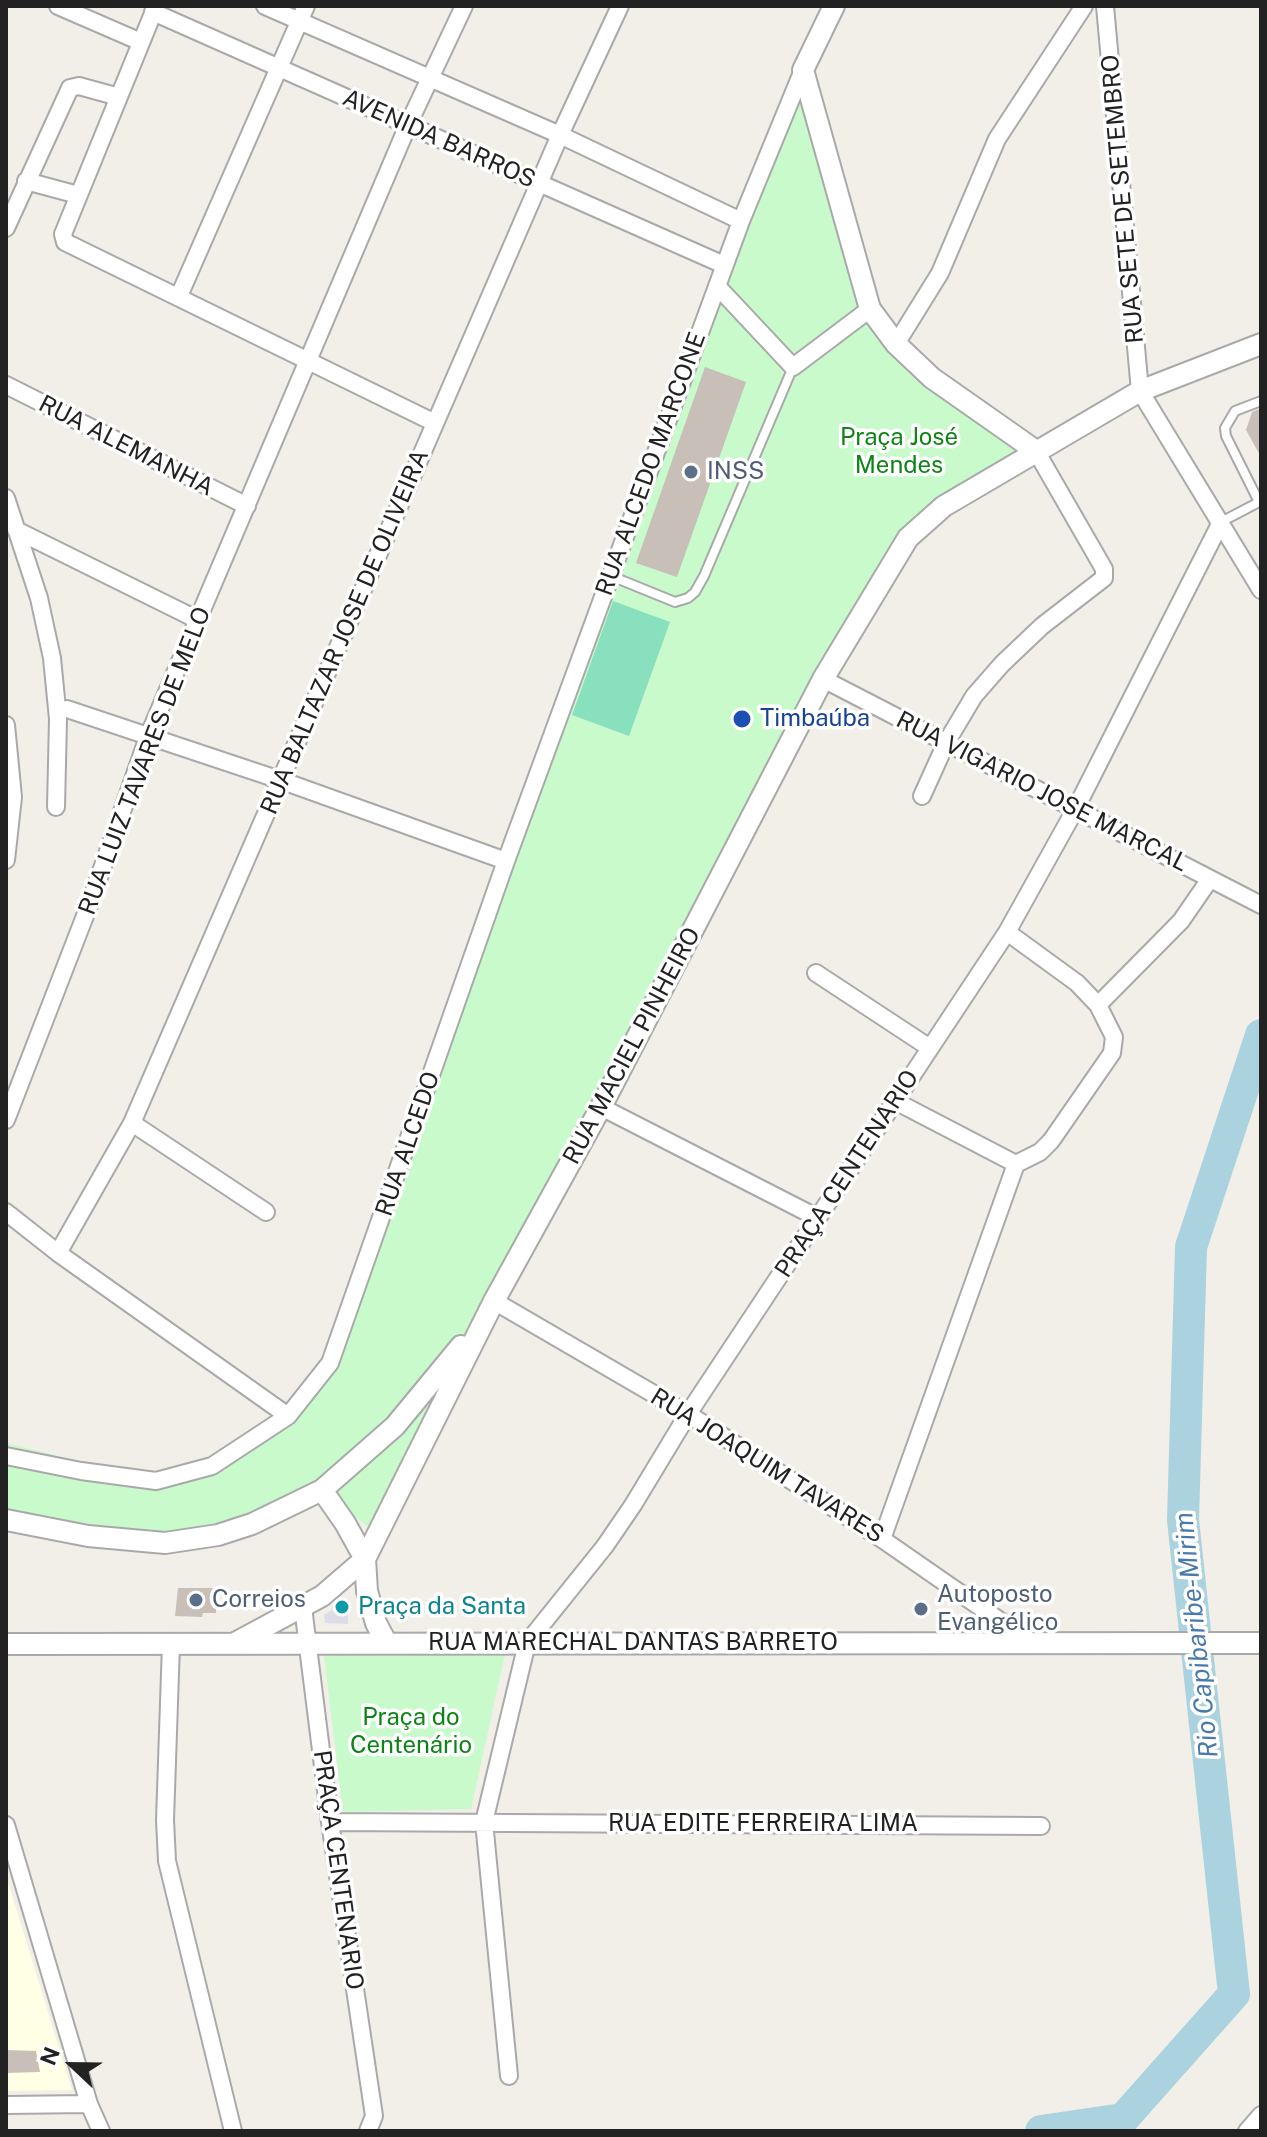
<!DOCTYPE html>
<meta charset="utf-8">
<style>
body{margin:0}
#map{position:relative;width:1267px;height:2137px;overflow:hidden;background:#f2efe9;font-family:"Public Sans",sans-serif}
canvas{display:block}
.frame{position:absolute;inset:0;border:8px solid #222;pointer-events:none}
.north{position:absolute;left:32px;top:2025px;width:80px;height:80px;-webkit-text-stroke:6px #fff;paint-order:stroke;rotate:292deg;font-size:22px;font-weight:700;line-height:32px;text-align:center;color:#222}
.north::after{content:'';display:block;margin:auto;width:28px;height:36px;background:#222;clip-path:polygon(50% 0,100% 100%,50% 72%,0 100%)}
</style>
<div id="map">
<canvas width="1267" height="2137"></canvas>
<div class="frame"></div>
<div class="north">N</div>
</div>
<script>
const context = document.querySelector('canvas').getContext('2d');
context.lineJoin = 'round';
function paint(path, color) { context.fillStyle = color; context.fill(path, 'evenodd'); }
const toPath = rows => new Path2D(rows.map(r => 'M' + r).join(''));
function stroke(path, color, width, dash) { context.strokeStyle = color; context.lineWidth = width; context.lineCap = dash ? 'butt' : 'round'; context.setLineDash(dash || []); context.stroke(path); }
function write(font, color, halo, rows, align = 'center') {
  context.font = font + ' "Public Sans",sans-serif'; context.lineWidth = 7; context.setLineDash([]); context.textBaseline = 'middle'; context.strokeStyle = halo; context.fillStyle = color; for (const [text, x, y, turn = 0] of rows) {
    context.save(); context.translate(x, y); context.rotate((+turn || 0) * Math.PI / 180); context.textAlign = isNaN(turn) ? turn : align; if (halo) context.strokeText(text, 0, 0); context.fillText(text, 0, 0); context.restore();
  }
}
const education = toPath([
 [6,1876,72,2090,6,2091]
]);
const park = toPath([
 [803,70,891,344,1036,451,908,538,378,1535,322,1490,165,1543,6,1520,6,1443,156,1480,212,1466,288,1416,330,1363],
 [505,1654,471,1809,343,1812,324,1656]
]);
const pitch = toPath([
 [613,601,670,622,629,736,572,715]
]);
const plaza = toPath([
 [348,1599,348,1624,325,1623,324,1615]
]);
const river = toPath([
 [1041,2131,1123,2119,1234,1994,1183,1520,1191,1247,1261,1035]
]);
const building = toPath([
 [705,367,746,382,677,577,636,563],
 [1261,408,1261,457,1246,430,1252,412],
 [178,1588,216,1588,216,1613,203,1613,202,1617,175,1616],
 [6,2050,36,2051,40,2072,6,2073]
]);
const service = toPath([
 [1259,502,1226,436,1225,428,1235,411,1261,401],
 [1221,522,1261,501],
 [611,576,675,602,688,598,695,592,704,576,793,367]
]);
const minor = toPath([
 [58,6,141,42],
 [156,6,63,234,65,242,435,423],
 [265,6,560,135,741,221],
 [1105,6,1140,391,1261,590],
 [153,12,724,265],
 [26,181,78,195],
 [6,228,70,88,79,86,119,97],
 [717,286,793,367,870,309],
 [179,296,306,6],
 [896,344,940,273,997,139,1084,6],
 [6,385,247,506],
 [6,498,39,598,52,658,58,719,56,807],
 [16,530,198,620],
 [823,679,1261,905],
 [67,709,280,780,506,861],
 [6,725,13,797,6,860],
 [922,796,946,743,974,696,1002,664,1042,626,1104,578,1104,569,1036,451],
 [1007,932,1077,983,1098,1005,1114,1037,1112,1053,1051,1141,1040,1152,1016,1164],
 [816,973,930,1048],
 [1098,1005,1181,921,1210,879],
 [895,1101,1016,1164],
 [601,1107,818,1218],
 [6,1120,90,903,148,737,408,125,464,6],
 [132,1123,266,1212],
 [6,1212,58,1253,288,1416],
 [58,1253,132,1123,560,135,620,6],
 [494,1301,688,1414,882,1539,1032,1643],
 [6,1456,81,1471,156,1481,212,1466,288,1416,330,1363,506,861,741,221,803,70],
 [882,1539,1016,1164],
 [303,1607,330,1822,374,2116,368,2131],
 [171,1644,165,1820,167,1861,233,2131],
 [330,1822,1041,1826],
 [6,1825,89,2104,101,2131],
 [509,2076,484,1822,527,1643,605,1546,633,1505,688,1414,1007,932,1076,808,1221,522],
 [6,2105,89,2104],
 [1247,2131,1261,2115]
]);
const tertiary = toPath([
 [834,6,803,70,870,309,896,344,932,378,1036,451],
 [322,1490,345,1523,365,1559,367,1591,376,1623,386,1642],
 [6,1520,88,1536,165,1543,218,1535,252,1524,322,1490,395,1426,461,1346],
 [235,1643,322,1596,365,1559,494,1301,601,1107,823,679,908,538,944,506,1140,391,1261,344],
 [6,1644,1261,1643]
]);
const markers = [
 [691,472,8,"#5c6f8a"],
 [742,719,10,"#1a4fb4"],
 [196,1600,8,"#5c6f8a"],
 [342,1607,8,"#0f9aa8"],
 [921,1609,8,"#5c6f8a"]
];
const streetNames = [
 ["AVENIDA BARROS",439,139,24],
 ["RUA SETE DE SETEMBRO",1123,199,-95],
 ["RUA ALEMANHA",126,446,27],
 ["RUA ALCEDO MARCONE",651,464,-70],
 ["RUA BALTAZAR JOSE DE OLIVEIRA",345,632,-67],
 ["RUA LUIZ TAVARES DE MELO",145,761,-69],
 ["RUA VIGARIO JOSE MARCAL",1042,792,27],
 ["RUA MACIEL PINHEIRO",632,1046,-62],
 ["RUA ALCEDO",408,1144,-71],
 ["PRAÇA CENTENARIO",847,1174,-57],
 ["RUA JOAQUIM TAVARES",767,1466,32],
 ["RUA MARECHAL DANTAS BARRETO",633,1643],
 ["RUA EDITE FERREIRA LIMA",763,1824],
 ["PRAÇA CENTENARIO",338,1870,82]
];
const parkNames = [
 ["Praça José",899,438],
 ["Mendes",899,466],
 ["Praça do",411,1718],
 ["Centenário",411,1746]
];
const serviceNames = [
 ["INSS",707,472],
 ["Autoposto",937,1595],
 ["Evangélico",937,1623],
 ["Correios",212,1600]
];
const transitNames = [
 ["Timbaúba",760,719]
];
const cultureNames = [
 ["Praça da Santa",358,1607]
];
const waterNames = [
 ["Rio Capibaribe-Mirim",1197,1635,-96]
];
paint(education, '#ffffe5');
paint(park, '#c8facc');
paint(pitch, '#88e0be');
paint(plaza, '#dddde8');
stroke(river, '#aad3df', 32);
paint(building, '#c7bfb8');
stroke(service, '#a9a9a9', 12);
stroke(minor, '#a9a9a9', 20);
stroke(tertiary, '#a9a9a9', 24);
stroke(service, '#fff', 8);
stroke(minor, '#fff', 16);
stroke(tertiary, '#fff', 20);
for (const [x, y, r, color] of markers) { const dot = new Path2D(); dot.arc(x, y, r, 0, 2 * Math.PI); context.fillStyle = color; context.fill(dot); stroke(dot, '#fff', 3); }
write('24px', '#222', '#fff', streetNames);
write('24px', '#0c8416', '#fff', parkNames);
write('24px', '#4e5e75', '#fff', serviceNames, 'left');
write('24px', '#164399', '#fff', transitNames, 'left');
write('24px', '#0d838f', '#fff', cultureNames, 'left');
write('italic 26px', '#4a7aab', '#fff', waterNames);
</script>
